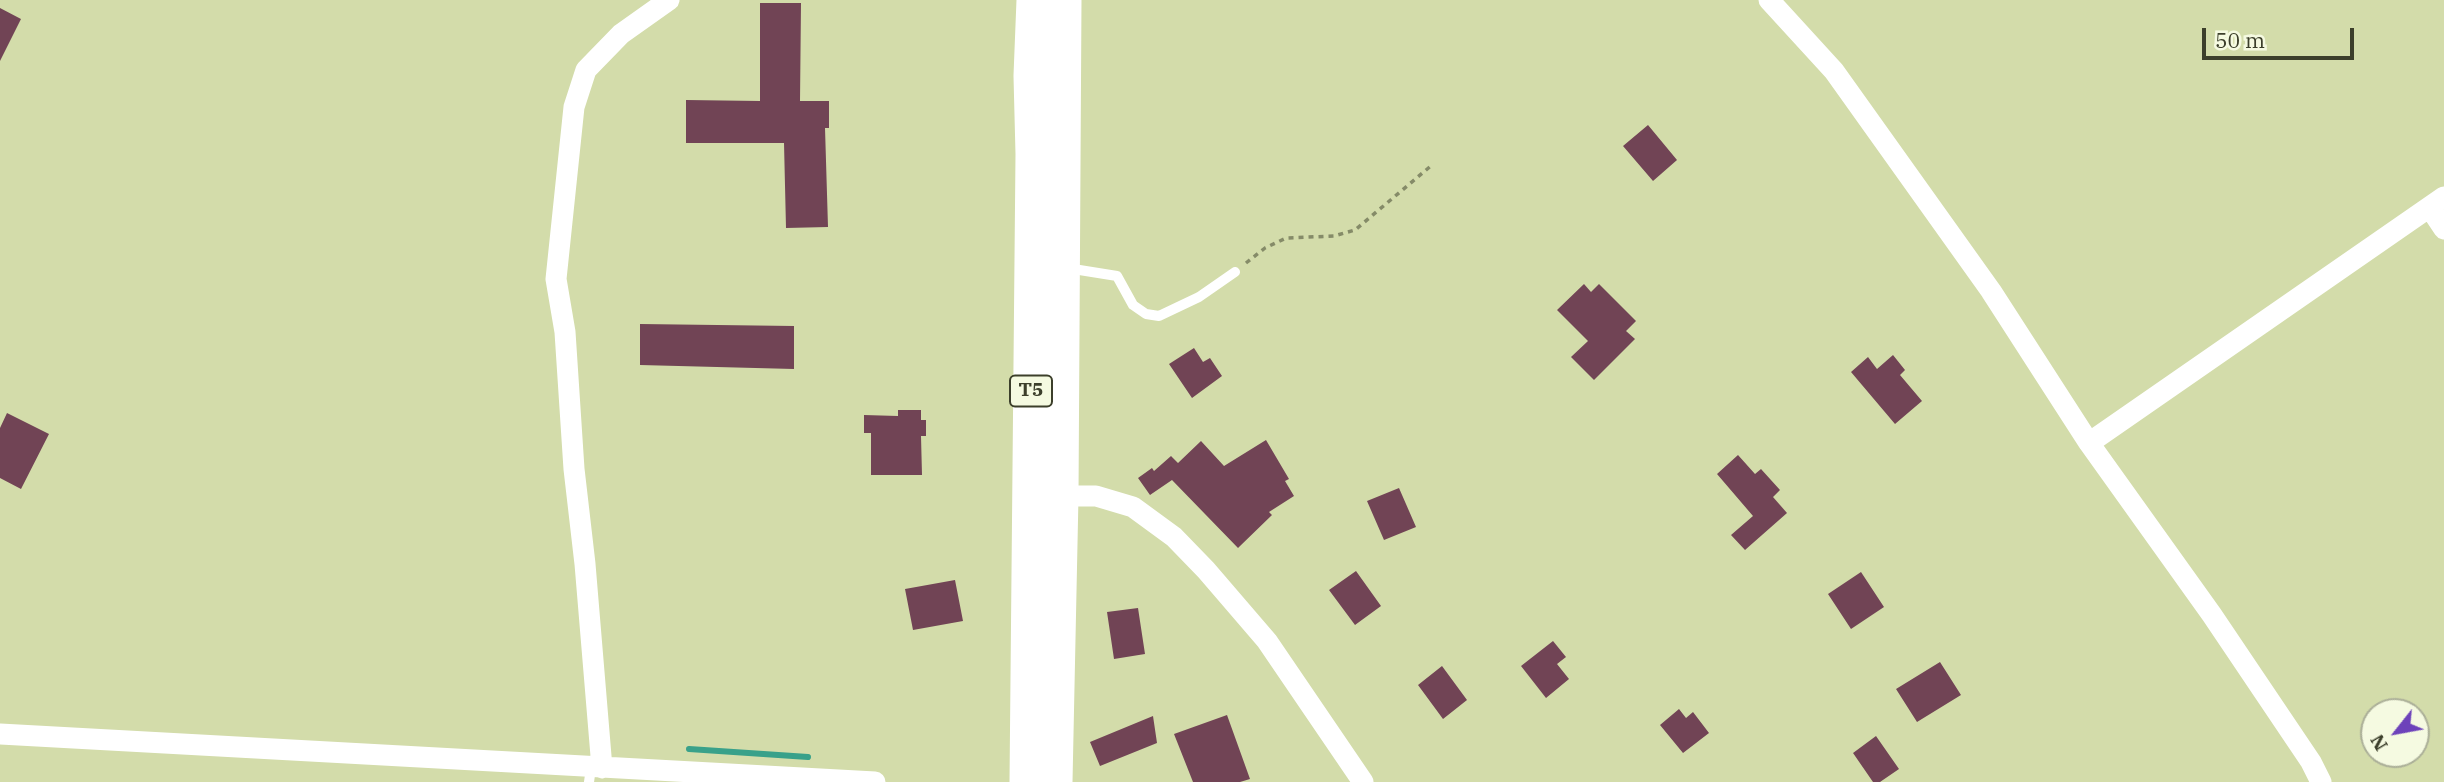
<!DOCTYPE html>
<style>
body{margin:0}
#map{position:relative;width:2444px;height:782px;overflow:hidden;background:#d3dcaa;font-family:"IBM Plex Serif",serif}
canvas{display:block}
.north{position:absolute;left:2360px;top:698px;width:70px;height:70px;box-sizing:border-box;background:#f5fae1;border:2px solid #abaf98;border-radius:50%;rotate:239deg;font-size:19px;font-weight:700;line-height:28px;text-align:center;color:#3c3f2b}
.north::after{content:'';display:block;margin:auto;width:24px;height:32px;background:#6d42ba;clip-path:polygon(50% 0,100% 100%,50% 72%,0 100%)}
.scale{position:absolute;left:2202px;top:28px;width:152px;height:32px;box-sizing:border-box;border:4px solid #3c3f2b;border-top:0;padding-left:9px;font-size:21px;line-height:24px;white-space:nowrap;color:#3c3f2b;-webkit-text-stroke:5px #f5fae1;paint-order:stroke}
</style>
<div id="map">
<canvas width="2444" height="782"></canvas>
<div class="north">N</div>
<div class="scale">50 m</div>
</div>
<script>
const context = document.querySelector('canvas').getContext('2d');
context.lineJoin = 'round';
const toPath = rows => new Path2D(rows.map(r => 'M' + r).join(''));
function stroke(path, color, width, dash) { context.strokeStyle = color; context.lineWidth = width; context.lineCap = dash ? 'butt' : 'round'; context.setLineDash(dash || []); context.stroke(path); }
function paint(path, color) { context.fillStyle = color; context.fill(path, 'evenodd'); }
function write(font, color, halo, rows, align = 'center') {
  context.font = font + ' "IBM Plex Serif",serif'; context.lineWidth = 7; context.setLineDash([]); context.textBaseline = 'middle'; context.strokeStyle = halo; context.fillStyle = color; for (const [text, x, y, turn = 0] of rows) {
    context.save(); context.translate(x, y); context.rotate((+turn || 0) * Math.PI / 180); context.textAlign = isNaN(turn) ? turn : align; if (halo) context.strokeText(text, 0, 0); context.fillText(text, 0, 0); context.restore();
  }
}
const stream = toPath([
 [689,749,808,757]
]);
const building = toPath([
 [760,3,801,3,800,101,829,101,829,128,825,128,828,227,786,228,784,143,686,143,686,100,760,101],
 [0,8,21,19,0,61],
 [1648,125,1677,160,1653,181,1623,146],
 [1584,284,1591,292,1599,284,1636,321,1626,331,1635,339,1594,380,1571,357,1588,341,1557,310],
 [640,324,794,326,794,369,640,365],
 [1194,348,1203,362,1210,358,1222,376,1192,398,1169,364],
 [1893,355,1905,370,1900,375,1922,401,1895,424,1851,372,1868,357,1877,369],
 [898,410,921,410,921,420,926,420,926,436,921,436,922,475,871,475,871,433,864,433,864,415,898,416],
 [7,413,49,434,21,489,0,478,0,428],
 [1266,440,1289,479,1285,481,1294,496,1269,512,1272,515,1238,548,1172,480,1150,495,1138,478,1152,468,1154,471,1171,456,1178,463,1201,441,1224,466],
 [1738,455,1755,474,1761,469,1780,490,1773,497,1787,513,1745,550,1731,535,1753,516,1717,474],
 [1399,488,1416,527,1384,540,1367,501],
 [1356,571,1381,606,1355,625,1329,590],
 [1861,572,1884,607,1851,629,1828,594],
 [955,580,963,621,913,630,905,589],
 [1138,608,1145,654,1114,659,1107,612],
 [1553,641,1566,657,1557,664,1569,679,1546,698,1521,666],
 [1940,662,1961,695,1917,722,1896,689],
 [1442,666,1467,700,1443,719,1418,685],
 [1679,709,1686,718,1693,712,1709,733,1683,753,1660,725],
 [1227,715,1250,779,1240,782,1193,782,1174,734],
 [1153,716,1157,743,1100,766,1090,742],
 [1876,736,1899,769,1880,782,1873,782,1853,753]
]);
const path = toPath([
 [1246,263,1265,248,1286,238,1334,236,1355,230,1432,165]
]);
const service = toPath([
 [1067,268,1117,276,1133,305,1146,314,1159,316,1199,297,1235,272],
 [589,782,591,768]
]);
const minor = toPath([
 [1769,0,1834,71,1991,291,2089,443,2212,615,2311,762,2321,782],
 [2430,208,2444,229],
 [2089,443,2444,197],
 [1061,496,1096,496,1133,507,1174,537,1206,570,1267,641,1363,782],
 [0,734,875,782],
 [602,768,585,564,574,469,565,332,556,279,574,107,586,70,621,34,669,0]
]);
const trunk = toPath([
 [1027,782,1033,154,1031,76,1034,0],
 [1055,782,1061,496,1064,0]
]);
const shields = [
 [1031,391,42]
];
const shieldNames = [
 ["T5",1031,391]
];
stroke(stream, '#39a18a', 6);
paint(building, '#714455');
stroke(path, '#858b68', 3.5, [5, 5]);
stroke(service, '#fff', 10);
stroke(minor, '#fff', 21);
stroke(trunk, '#fff', 35);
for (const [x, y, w] of shields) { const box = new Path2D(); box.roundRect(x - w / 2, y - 15.5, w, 31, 5); context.fillStyle = '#f5fae1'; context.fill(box); stroke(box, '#3c3f2b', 2); }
write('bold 19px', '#3c3f2b', null, shieldNames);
</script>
